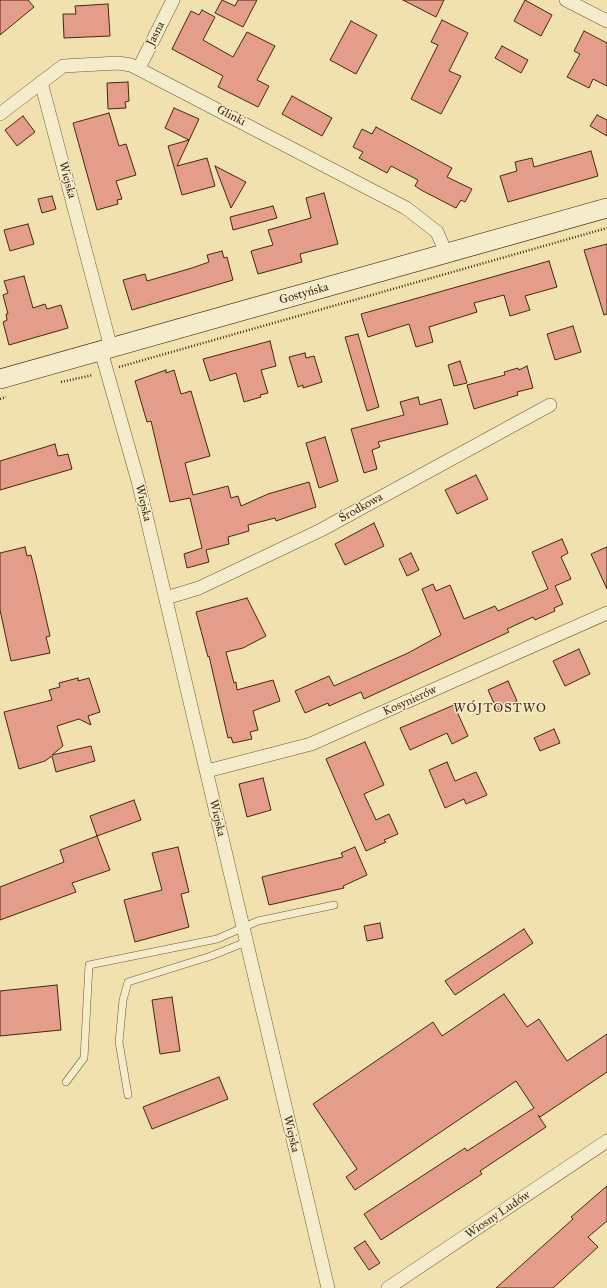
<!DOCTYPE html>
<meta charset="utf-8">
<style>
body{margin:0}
canvas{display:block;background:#f0e1af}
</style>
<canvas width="607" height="1288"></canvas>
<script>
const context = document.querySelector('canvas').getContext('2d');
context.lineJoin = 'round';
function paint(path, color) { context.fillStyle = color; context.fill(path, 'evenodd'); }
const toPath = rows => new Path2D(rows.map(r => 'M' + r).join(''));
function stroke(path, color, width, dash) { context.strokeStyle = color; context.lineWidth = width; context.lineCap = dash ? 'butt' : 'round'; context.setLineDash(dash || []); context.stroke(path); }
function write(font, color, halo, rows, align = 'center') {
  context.font = font + ' "IM FELL Great Primer",serif'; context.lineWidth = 3; context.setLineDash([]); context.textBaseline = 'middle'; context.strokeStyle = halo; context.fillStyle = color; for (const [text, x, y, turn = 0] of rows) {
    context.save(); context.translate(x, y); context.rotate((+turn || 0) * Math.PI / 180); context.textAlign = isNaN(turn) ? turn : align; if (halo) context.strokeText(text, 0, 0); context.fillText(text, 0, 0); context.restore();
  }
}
const building = toPath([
 [0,0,28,0,34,7,0,35,0,0],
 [222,0,235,6,238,0,257,0,243,27,215,13,222,0],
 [403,0,444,0,436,17,403,0],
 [525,0,552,15,541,36,514,21,525,0],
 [108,4,110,36,64,38,63,14,76,14,75,6,108,4],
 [202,10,215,17,203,40,233,57,247,32,275,46,257,80,269,86,258,107,218,87,223,76,172,49,191,11,199,15,202,10],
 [442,20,468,33,449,71,461,76,441,114,411,99,438,45,431,42,442,20],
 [351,21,377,35,356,74,330,60,351,21],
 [584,31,607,43,607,86,593,79,589,88,567,77,580,54,574,51,584,31],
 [502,46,528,60,521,73,495,58,502,46],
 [128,82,129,101,125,102,126,108,108,109,107,83,128,82],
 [292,96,332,118,322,136,282,114,292,96],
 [174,108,199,119,177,166,207,158,215,186,182,195,168,146,189,140,165,128,174,108],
 [109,113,119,146,126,144,136,175,116,181,122,199,117,200,118,204,97,210,73,123,109,113],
 [597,115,607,120,607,136,590,126,597,115],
 [23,116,35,132,17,146,5,130,23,116],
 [376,127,452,168,447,177,472,189,465,202,461,200,456,208,421,190,415,186,418,180,391,166,387,173,359,158,363,152,353,147,362,129,372,134,376,127],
 [591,151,598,176,508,202,500,176,517,171,515,162,532,158,534,167,591,151],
 [215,166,246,182,231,208,215,166],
 [324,193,338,244,300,254,302,262,258,274,251,251,273,245,268,230,311,218,306,198,324,193],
 [52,196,56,209,42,213,38,199,52,196],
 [273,206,277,218,233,230,230,217,273,206],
 [28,224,34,244,10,251,4,230,28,224],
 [607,244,607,314,604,315,584,250,607,244],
 [222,251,224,258,227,257,233,280,132,310,123,280,145,274,147,281,192,268,209,262,207,255,222,251],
 [549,261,557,287,525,296,530,310,510,316,504,295,474,303,477,312,429,327,433,342,416,347,409,324,368,337,361,314,549,261],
 [24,276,33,308,45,304,47,309,61,305,68,328,9,345,3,322,7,320,6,314,8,314,3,295,8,293,4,281,24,276],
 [573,326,581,352,555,360,547,334,573,326],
 [358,334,379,407,367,411,345,337,358,334],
 [270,341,276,366,261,370,268,393,260,395,261,397,244,402,236,373,210,381,203,359,270,341],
 [305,353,306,358,314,356,322,382,303,388,303,385,298,387,289,357,305,353],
 [460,361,467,383,454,386,448,365,460,361],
 [527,366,533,388,517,392,518,395,474,409,467,385,505,375,504,372,518,368,519,370,527,366],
 [166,370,166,373,174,370,181,394,191,391,210,456,185,463,193,495,228,486,231,498,238,496,241,506,268,494,309,482,316,507,276,521,275,518,248,525,249,531,228,537,229,544,206,550,209,562,187,568,184,554,202,548,190,498,170,502,151,421,147,422,135,381,166,370],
 [418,397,420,405,441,399,448,424,378,442,380,447,372,450,377,469,364,473,351,429,404,415,400,402,418,397],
 [325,437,338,481,319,488,306,443,325,437],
 [55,444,58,456,68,454,72,469,0,490,0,461,55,444],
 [476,475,488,499,457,514,445,490,476,475],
 [374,523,384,546,345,565,335,544,374,523],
 [562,539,568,553,561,557,571,579,555,586,563,604,554,608,555,611,535,620,533,617,507,629,509,632,364,699,361,692,329,706,328,703,305,713,295,691,329,676,334,686,408,653,441,635,422,589,433,584,436,591,450,585,464,619,495,606,498,611,548,589,532,552,562,539],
 [25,547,27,556,31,555,37,579,50,636,46,637,50,653,11,661,0,610,0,553,25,547],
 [607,547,607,589,591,554,607,547],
 [411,553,419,570,407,576,399,559,411,553],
 [247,598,266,636,243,648,226,652,234,683,236,682,237,690,273,680,280,701,253,711,258,730,250,732,252,739,233,743,231,737,228,738,209,656,208,657,196,612,247,598],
 [579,649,590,674,565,686,553,661,579,649],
 [78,678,78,681,89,678,100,712,88,716,91,725,79,719,57,726,63,746,52,755,91,746,95,761,56,772,52,756,45,761,19,769,4,712,52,700,49,690,60,687,59,683,78,678],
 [508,681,517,701,497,710,488,690,508,681],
 [454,705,468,736,452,744,447,733,410,750,400,728,454,705],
 [554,729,560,743,540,751,534,738,554,729],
 [365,742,384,785,364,794,376,820,389,814,398,834,384,840,386,842,366,851,326,759,365,742],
 [447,762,455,781,476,772,487,795,466,804,464,799,445,808,429,770,447,762],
 [263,778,271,810,247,817,239,784,263,778],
 [134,800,141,820,97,836,90,816,134,800],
 [97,836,110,870,72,883,76,892,0,920,0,887,64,862,60,850,97,836],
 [178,847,189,892,181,894,189,927,135,942,124,900,162,890,152,853,178,847],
 [355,847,367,875,343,886,344,888,269,905,262,877,343,857,341,853,355,847],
 [380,923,383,938,367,941,364,926,380,923],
 [524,929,533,943,455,995,445,981,524,929],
 [57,985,61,1030,0,1036,0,991,57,985],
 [504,994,527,1027,539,1019,567,1061,607,1034,607,1072,540,1117,538,1115,546,1127,480,1171,482,1174,381,1240,364,1214,465,1148,467,1151,534,1108,516,1081,355,1190,346,1177,357,1169,313,1104,433,1022,442,1036,504,994],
 [172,997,180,1051,160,1054,152,1000,172,997],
 [219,1077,228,1099,152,1129,143,1107,219,1077],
 [607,1186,607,1221,588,1237,598,1247,553,1288,496,1288,573,1219,571,1217,607,1186],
 [365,1241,380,1263,369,1270,354,1248,365,1241]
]);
const path = toPath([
 [119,367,607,228],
 [61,382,93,375],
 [0,399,6,397]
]);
const lane = toPath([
 [66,1082,84,1058,89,965,217,939,258,921,334,905],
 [128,1095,119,1042,123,1000,128,982,211,956,246,942]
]);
const street = toPath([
 [566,0,607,21],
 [139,68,173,0],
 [41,82,111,348],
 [0,114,63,66,118,63,131,65,406,208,437,232,446,253],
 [101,351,138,481,328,1288],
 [166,598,199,588,321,530,550,405],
 [207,771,311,744,607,613],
 [388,1288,607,1141]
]);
const secondary = toPath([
 [0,379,607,208]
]);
const streetNames = [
 ["Jasna",156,34,-63],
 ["Glinki",231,116,27],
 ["Wiejska",67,180,75],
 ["Gostyńska",304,294,-16],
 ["Wiejska",143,503,77],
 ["Środkowa",361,508,-29],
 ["Kosynierów",410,701,-24],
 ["Wiejska",217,818,77],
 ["Wiejska",291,1134,77],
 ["Wiosny Ludów",498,1215,-34]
];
const neighbourhoodNames = [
 ["WÓJTOSTWO",500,709]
];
paint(building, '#e59d8b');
stroke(building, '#452811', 1);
stroke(lane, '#705638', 8);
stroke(street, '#705638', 14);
stroke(secondary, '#452811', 20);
stroke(path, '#452811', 2.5, [1, 2]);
stroke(lane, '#f5eccb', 7);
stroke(street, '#f5eccb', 13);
stroke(secondary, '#f5eccb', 19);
write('12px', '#452811', '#f5eccb', streetNames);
context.letterSpacing = '1px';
write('13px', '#452811', '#f5eccb', neighbourhoodNames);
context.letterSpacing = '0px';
</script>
